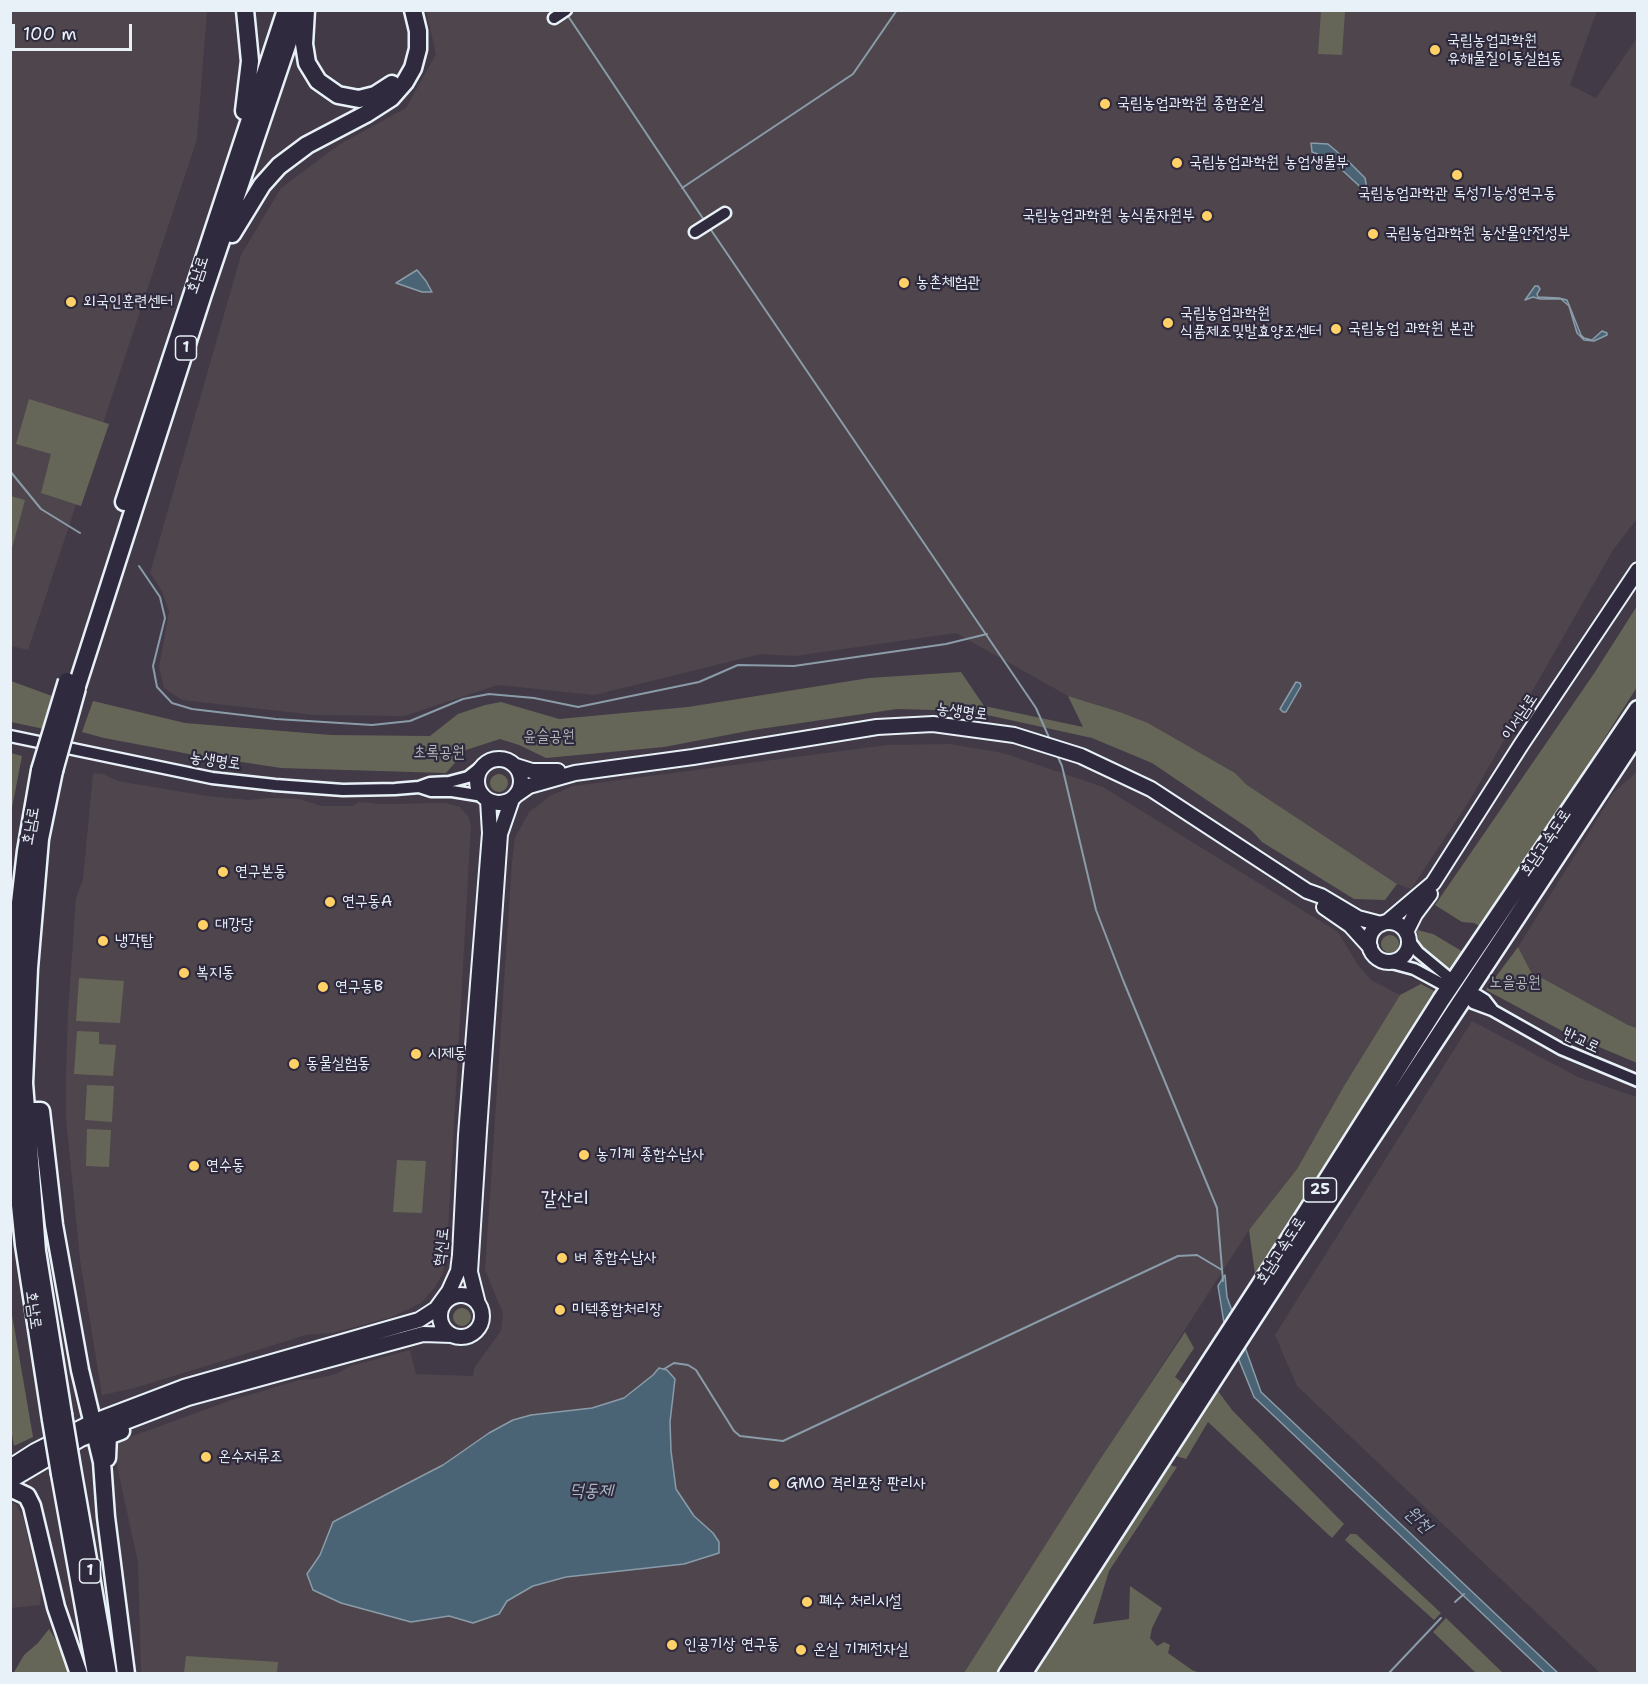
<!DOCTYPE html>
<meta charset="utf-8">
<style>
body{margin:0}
#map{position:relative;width:1648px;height:1684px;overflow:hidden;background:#423a46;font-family:"Shantell Sans",sans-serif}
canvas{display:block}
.frame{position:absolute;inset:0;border:12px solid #e8f1f8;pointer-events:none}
.scale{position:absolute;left:12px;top:24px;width:120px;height:27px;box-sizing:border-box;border:3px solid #e8f1f8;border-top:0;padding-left:8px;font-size:18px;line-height:21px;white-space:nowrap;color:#e8f1f8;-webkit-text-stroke:4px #2f2a3d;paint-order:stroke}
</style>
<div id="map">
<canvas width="1648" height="1684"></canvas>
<div class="frame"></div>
<div class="scale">100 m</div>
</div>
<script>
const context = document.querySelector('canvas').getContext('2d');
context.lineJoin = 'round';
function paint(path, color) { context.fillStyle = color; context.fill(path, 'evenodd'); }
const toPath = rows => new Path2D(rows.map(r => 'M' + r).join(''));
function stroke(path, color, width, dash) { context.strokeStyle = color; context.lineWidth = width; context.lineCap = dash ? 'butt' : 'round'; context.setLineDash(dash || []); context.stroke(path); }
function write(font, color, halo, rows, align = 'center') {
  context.font = font + ' "Shantell Sans","Poor Story",sans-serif'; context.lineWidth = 4.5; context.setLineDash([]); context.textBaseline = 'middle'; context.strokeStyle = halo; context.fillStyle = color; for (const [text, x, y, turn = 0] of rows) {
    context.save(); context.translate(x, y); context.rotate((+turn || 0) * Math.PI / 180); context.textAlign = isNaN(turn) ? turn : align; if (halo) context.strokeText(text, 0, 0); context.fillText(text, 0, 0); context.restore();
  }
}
const built = toPath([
 [11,11,207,11,197,139,28,650,11,646],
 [426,11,1597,11,1570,85,1596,98,1637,38,1637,519,1613,550,1468,803,1411,889,1397,884,1247,785,1235,773,1148,723,1120,712,1068,696,956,633,795,656,761,654,594,695,498,685,404,716,315,715,182,700,164,688,159,667,169,612,162,591,150,573,241,255,281,188,340,144,406,108,436,54],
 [950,744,1003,753,1103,787,1338,932,1358,965,1371,980,1400,995,1344,1086,1297,1169,1249,1230,964,1673,141,1673,138,1563,116,1461,119,1441,229,1401,299,1380,315,1379,336,1374,351,1366,410,1350,416,1374,473,1376,474,1368,501,1331,503,1313,485,1270,512,862,515,838,529,812,550,796,573,786,887,745],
 [1637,772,1637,1028,1628,1025,1531,972,1518,947,1614,792],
 [93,773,103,774,118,781,207,796,249,800,269,798,300,799,321,806,352,806,359,802,380,804,446,803,460,807,468,816,471,825,447,1248,443,1273,435,1287,421,1303,392,1317,332,1333,306,1335,135,1388,102,1395,80,1260,66,1118,66,1078,68,1011,76,898,83,879],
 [1472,1021,1578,1077,1637,1097,1637,1673,1600,1673,1297,1386,1275,1335],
 [11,1502,16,1504,23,1517,41,1592,40,1605,11,1608]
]);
const green = toPath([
 [1321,11,1345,12,1342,55,1318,54],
 [29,399,109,424,81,506,41,493,51,454,16,444],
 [11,496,25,500,11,552,10,496],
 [1637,606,1637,687,1552,821,1481,927,1474,923,1462,922,1435,905,1595,672],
 [961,672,984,706,1083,727,1068,696,1120,712,1148,723,1235,773,1247,785,1397,884,1385,900,1354,899,1262,842,1251,830,1152,763,1092,738,969,711,897,709,753,730,664,747,546,758,519,745,500,739,466,750,446,773,281,768,189,754,104,738,82,732,93,701,185,723,331,735,430,736,458,714,485,705,501,702,559,719,688,707,869,678],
 [11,681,52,696,44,729,11,722],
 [11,753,22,756,11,813,10,753],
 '490 783a9 9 0 1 1 18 0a9 9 0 1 1-18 0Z',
 [1417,930,1433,934,1465,953,1451,970,1419,945],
 '1381 944a9 9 0 1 1 18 0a9 9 0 1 1-18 0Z',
 [1518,947,1531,972,1628,1025,1637,1028,1637,1063,1566,1033,1486,990],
 [79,978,124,981,120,1023,76,1021],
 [1421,984,1436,992,1255,1274,1249,1230,1297,1169,1344,1086,1400,995],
 [77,1031,99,1032,99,1044,116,1045,113,1076,74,1074],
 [87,1085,114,1086,112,1122,85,1120],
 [87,1129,111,1130,109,1167,86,1166],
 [397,1160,426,1161,422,1213,393,1212],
 [10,1303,33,1437,14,1446,10,1423],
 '453 1317a9 9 0 1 1 18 0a9 9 0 1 1-18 0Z',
 [1185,1332,1194,1348,1175,1377,1184,1384,1054,1586,996,1673,964,1673,1097,1464],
 [1218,1391,1232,1410,1344,1524,1332,1538,1208,1422,1186,1459,1176,1456],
 [1169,1465,1177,1467,1109,1571,1093,1624,1129,1619,1130,1586,1162,1608,1152,1628,1150,1638,1157,1646,1164,1642,1170,1645,1168,1653,1192,1670,1200,1673,1036,1673],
 [1350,1534,1356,1534,1441,1613,1434,1620,1345,1540],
 [1446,1618,1503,1673,1476,1673,1433,1632],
 [49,1629,58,1643,66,1643,76,1673,29,1674,24,1672,22,1673,13,1674,24,1655,38,1643],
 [186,1656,278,1662,277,1673,184,1673]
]);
const water = toPath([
 [1311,143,1328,144,1349,162,1365,178,1368,194,1329,158,1312,152,1311,143],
 [417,270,426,281,432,292,422,292,396,283,417,270],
 [1535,286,1538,286,1540,289,1537,294,1538,297,1559,298,1567,300,1581,335,1584,338,1592,340,1602,331,1607,333,1607,335,1594,341,1584,340,1577,333,1569,306,1561,299,1540,299,1533,297,1525,300,1535,286],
 [1296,682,1300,683,1301,686,1286,712,1283,712,1280,709,1296,682],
 [1225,1275,1227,1297,1261,1392,1558,1673,1545,1673,1254,1397,1224,1323,1218,1286,1225,1275],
 [659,1368,667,1370,675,1379,670,1422,671,1451,676,1489,694,1516,713,1533,719,1542,719,1553,684,1564,566,1577,533,1586,507,1601,499,1614,473,1623,449,1616,411,1622,341,1603,313,1590,307,1574,320,1555,333,1522,443,1465,489,1433,513,1420,531,1415,592,1408,624,1398,653,1375,659,1368]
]);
const stream = toPath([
 [566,13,704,220],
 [682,188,853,74,897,10],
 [709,227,1036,708,1051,742],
 [10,471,41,509,80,533],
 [139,566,160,597,165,618,153,666,157,687,172,703,192,709,276,719,372,725,410,721,463,699,489,694,534,698,578,707,699,682,738,665,794,666,946,644,987,634],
 [1057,755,1062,766,1096,910,1123,980,1217,1208,1223,1281],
 [664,1369,674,1363,688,1365,696,1370,734,1431,740,1436,783,1441,1178,1256,1197,1255,1222,1270],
 [1455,1602,1464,1594],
 [1388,1674,1441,1618]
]);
const minor = toPath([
 [554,18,566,10],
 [695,232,725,213],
 [10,736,212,778,275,785,343,790,395,789,419,787,430,783,449,782,468,777,482,766],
 [419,787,431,791,452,791,483,796],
 [1409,940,1418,952,1447,976],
 [1388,962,1414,969,1442,984],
 [1477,995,1485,1000,1492,1009],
 [1473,1003,1492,1010,1561,1049,1638,1081]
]);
const major = toPath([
 '477 781a22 22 0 1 1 44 0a22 22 0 1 1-44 0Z',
 [516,766,532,771,558,771],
 [516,795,529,786,575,773,693,757,877,727,933,724,1014,735,1081,756,1151,789,1307,891,1321,896,1358,918,1381,924],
 [1324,907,1350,925,1370,947],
 [1387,922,1433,883,1521,745,1638,570],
 '1369 942a20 20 0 1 1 40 0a20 20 0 1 1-40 0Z',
 [1406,932,1415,914,1430,894],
 '440 1316a21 21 0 1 1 42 0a21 21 0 1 1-42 0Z',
 [478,1304,470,1272,479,1131,500,834,512,799],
 [10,1467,35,1451,92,1422,184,1387,419,1320,436,1309,449,1291,458,1271,460,1255,466,1135,490,833,488,800],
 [10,1481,81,1439,188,1398,423,1334,452,1335]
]);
const highway = toPath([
 [306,10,304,44,307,63,318,81,338,95,359,99,375,95,392,84],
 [244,111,250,61,245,10],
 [232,234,262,185,279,166,307,145,366,114,391,98,405,82,413,68,418,49,418,31,413,10],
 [124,502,286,10],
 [77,686,203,294,299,10],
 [40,770,26,851,15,946,11,1070,16,1165,24,1245,51,1420],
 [54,771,40,839,29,968,24,1083,37,1251,63,1414],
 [24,1111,41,1111,54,1225,80,1370,102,1462,106,1517,126,1674],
 [107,1458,108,1436,121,1431,119,1425],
 [72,1468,108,1674],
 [60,1474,96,1674],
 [10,1488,27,1496,32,1506,56,1607,79,1674],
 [1007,1674,1273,1265,1441,1000,1638,709],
 [1023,1674,1287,1266,1638,733]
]);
const highwayBridge = toPath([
 [40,770,67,681],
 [54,771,77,688],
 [63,1414,72,1468],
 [51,1420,60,1474]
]);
const markers = [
 [1435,50,6,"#ffd166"],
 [1105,104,6,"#ffd166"],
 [1177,163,6,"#ffd166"],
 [1457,175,6,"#ffd166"],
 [1207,216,6,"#ffd166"],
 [1373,234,6,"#ffd166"],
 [904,283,6,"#ffd166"],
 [71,302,6,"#ffd166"],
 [1168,323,6,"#ffd166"],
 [1336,329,6,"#ffd166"],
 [223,872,6,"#ffd166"],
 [330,902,6,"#ffd166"],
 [203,925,6,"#ffd166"],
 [103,941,6,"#ffd166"],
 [184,973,6,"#ffd166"],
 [323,987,6,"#ffd166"],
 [416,1054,6,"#ffd166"],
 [294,1064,6,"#ffd166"],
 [584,1155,6,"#ffd166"],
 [194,1166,6,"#ffd166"],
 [562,1258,6,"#ffd166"],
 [560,1310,6,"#ffd166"],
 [206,1457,6,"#ffd166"],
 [774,1484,6,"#ffd166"],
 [807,1602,6,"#ffd166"],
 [672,1645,6,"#ffd166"],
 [801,1650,6,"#ffd166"]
];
const shields = [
 [186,348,21],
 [1320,1190,33],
 [90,1571,21]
];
const shieldNames = [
 ["1",186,348],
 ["25",1320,1190],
 ["1",90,1571]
];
const poiNames = [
 ["국립농업과학원",1447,41],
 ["유해물질이동실험동",1447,59],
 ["국립농업과학원 종합온실",1117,104],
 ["국립농업과학원 농업생물부",1189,163],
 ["국립농업과학관 독성기능성연구동",1457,194,"center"],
 ["국립농업과학원 농식품자원부",1195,216,"right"],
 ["국립농업과학원 농산물안전성부",1385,234],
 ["농촌체험관",916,283],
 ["외국인훈련센터",83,302],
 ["국립농업과학원",1180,314],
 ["식품제조및발효양조센터",1180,332],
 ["국립농업 과학원 본관",1348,329],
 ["연구본동",235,872],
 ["연구동A",342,902],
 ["대강당",215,925],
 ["냉각탑",115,941],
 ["복지동",196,973],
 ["연구동B",335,987],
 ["시제동",428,1054],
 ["동물실험동",306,1064],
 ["농기계 종합수납사",596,1155],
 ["연수동",206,1166],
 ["벼 종합수납사",574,1258],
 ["미텍종합처리장",572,1310],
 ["온수저류조",218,1457],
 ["GMO 격리포장 판리사",786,1484],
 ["폐수 처리시설",819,1602],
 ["인공기상 연구동",684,1645],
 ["온실 기계전자실",813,1650]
];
const streetNames = [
 ["호남로",198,275,-72],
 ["농생명로",962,712,7],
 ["이서남로",1520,717,-57],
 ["농생명로",215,761,8],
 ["호남로",31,826,-80],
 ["호남고속도로",1546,843,-56],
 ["반교로",1581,1041,25],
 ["혁신로",442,1247,-84],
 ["호남고속도로",1281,1251,-57],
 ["호남로",33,1310,82]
];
const parkNames = [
 ["윤슬공원",549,737],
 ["초록공원",439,753],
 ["노을공원",1515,983]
];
const waterNames = [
 ["덕동제",591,1491],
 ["원천",1418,1520,43]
];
const quarterNames = [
 ["갈산리",565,1200]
];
paint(built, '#4f454c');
paint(green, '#656658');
paint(water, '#4b6475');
stroke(water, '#8a9ca9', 1.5);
stroke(stream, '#8a9ca9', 2);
stroke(minor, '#e8f1f8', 15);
stroke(major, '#e8f1f8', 18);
stroke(highway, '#e8f1f8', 21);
stroke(minor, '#2f2a3d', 10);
stroke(major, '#2f2a3d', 14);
stroke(highway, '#2f2a3d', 16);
stroke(highwayBridge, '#e8f1f8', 21, []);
stroke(highwayBridge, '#2f2a3d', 16);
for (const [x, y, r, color] of markers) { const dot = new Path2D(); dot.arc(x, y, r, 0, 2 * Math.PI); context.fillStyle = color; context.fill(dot); stroke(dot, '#2f2a3d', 2); }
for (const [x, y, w] of shields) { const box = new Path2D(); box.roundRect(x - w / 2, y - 12, w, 24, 4.5); context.fillStyle = '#2f2a3d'; context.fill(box); stroke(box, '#e8f1f8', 1.5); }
write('bold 15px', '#e8f1f8', null, shieldNames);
write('16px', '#e8f1f8', '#2f2a3d', poiNames, 'left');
write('16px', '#e8f1f8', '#2f2a3d', streetNames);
write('16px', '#b4b9b8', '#2f2a3d', parkNames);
write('italic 18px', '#a9b9c4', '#2f2a3d', waterNames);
write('20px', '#e8f1f8', '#2f2a3d', quarterNames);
</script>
